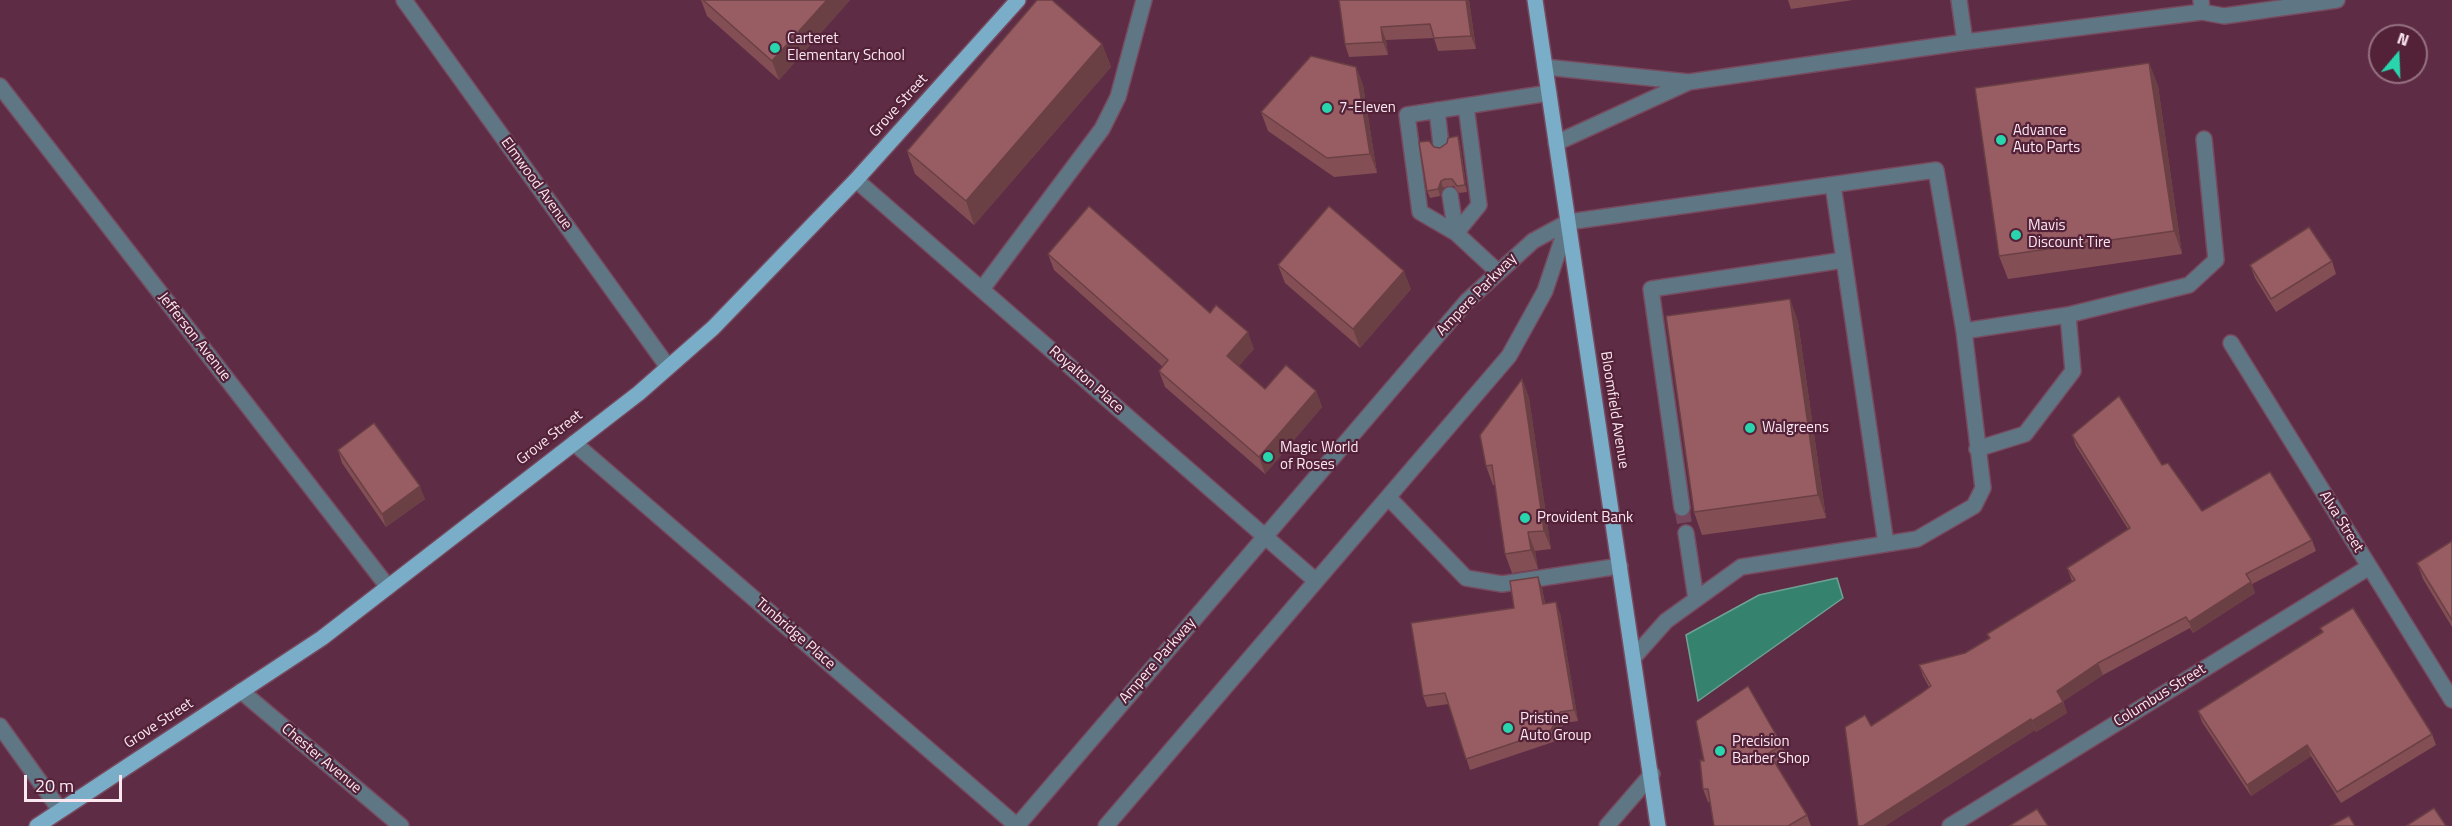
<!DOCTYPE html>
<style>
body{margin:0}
#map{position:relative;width:2452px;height:826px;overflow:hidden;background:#5e2c44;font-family:"Titillium Web",sans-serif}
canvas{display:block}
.north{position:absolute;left:2368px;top:24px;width:60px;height:60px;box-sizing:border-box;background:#532239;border:2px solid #967182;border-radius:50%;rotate:19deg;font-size:16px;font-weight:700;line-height:24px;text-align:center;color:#fbe7ef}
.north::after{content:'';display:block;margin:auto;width:21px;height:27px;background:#28d5ad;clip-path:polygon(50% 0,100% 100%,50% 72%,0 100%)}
.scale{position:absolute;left:24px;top:775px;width:98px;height:27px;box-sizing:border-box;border:3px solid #fbe7ef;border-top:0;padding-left:8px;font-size:18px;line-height:21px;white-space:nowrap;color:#fbe7ef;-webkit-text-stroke:4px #532239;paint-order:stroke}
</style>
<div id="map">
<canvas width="2452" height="826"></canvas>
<div class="north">N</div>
<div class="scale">20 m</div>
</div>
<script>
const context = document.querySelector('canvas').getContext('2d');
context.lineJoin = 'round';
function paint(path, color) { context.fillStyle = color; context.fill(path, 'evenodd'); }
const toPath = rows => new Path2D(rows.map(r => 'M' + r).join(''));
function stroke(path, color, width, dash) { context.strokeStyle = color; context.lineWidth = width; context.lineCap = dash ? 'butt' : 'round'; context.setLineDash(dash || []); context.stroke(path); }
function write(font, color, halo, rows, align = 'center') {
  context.font = font + ' "Titillium Web",sans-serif'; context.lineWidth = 4.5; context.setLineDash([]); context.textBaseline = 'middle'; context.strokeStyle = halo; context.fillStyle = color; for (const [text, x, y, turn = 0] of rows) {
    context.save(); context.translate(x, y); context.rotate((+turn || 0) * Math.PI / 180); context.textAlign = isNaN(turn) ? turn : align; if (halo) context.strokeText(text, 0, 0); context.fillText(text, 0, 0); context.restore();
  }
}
const water = toPath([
 [1837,578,1843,598,1698,701,1686,635,1759,595,1837,578]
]);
const minorTunnel = toPath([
 [1682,508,1686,533]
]);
const minor = toPath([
 [404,0,668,367],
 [1959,0,1965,42],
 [2202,12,2224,16,2337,0],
 [1545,67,1689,82,1965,42,2202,12,2201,0],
 [0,86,388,587],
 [1437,110,1441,145],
 [1556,143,1689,82],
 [856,180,1316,581],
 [1833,185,1886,544],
 [1450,195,1456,233],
 [1456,233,1479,205,1466,106],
 [1497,271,1456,233,1420,212,1407,115,1549,93],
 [982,289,1102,129,1118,97,1144,0],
 [1964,331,2068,315,2189,285,2216,260,2204,139],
 [2231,343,2452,700],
 [574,443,1017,826,1467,301,1533,241,1568,222,1936,170,1964,331,1983,488,1974,506,1917,539,1741,567,1666,621,1634,657],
 [1977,449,2025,434,2073,371,2068,315],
 [1388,497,1466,578,1502,584,1620,566],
 [1682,508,1651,289,1844,260],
 [1686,533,1696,599],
 [241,691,401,826],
 [0,726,60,810],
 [1106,826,1509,356,1545,291,1568,222],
 [1607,826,1652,774],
 [1950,826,2369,567]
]);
const major = toPath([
 [1535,0,1658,826],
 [37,826,322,638,639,393,713,328,856,180,1018,0]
]);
const wall = toPath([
 [701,0,850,0,779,80,707,16],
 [1339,0,1469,0,1476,49,1438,51,1434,38,1386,40,1388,55,1349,57,1345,44],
 [1788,0,1853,0,1791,9],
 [1102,44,1111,67,974,225,915,174,907,151],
 [2149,63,2158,86,2182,254,2008,279,1999,256],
 [1356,67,1363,85,1377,173,1334,177,1268,131,1261,112],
 [1458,136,1460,143,1467,192,1459,193,1454,186,1448,186,1443,188,1440,196,1430,198,1427,191,1440,148],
 [1048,254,1210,313,1254,349,1238,366,1265,389,1316,391,1322,407,1265,474,1165,387,1159,371,1163,367,1054,270],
 [2332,261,2336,274,2276,312,2255,278,2250,265],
 [1278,265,1411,289,1360,348,1285,283],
 [1790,299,1798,322,1826,518,1702,535,1694,512],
 [1522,379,1529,398,1551,549,1535,551,1538,569,1512,573,1505,554,1495,485,1493,485,1486,466],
 [2072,435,2162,465,2202,511,2312,540,2316,551,2252,584,2255,593,2193,633,2190,628,2103,675,2063,701,2067,713,2036,732,2035,730,1885,826,1858,826,1871,726,1923,692,1929,687,1923,676,1919,665,1965,653,1989,639,1987,634,2072,581,2067,568,2128,529,2076,446],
 [338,450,425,499,386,527,342,463],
 [2452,541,2452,627,2423,579,2417,563],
 [1538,577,1542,588,1545,603,1560,613,1578,721,1564,723,1555,741,1550,743,1470,770,1449,704,1427,707,1423,696,1514,608],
 [2320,628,2432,734,2436,745,2341,803,2311,756,2251,796,2202,722,2198,711,2322,632],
 [1782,745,1787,758,1776,765,1807,815,1811,826,1714,826,1710,802,1708,802,1703,789,1704,761]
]);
const shadedWall = toPath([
 [827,0,850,0,779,80,772,61],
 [1466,0,1469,0,1476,49,1471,36],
 [1381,27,1386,40,1388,55,1383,42],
 [1102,44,1111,67,974,225,966,201],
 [2149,63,2158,86,2182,254,2174,231],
 [1356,67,1363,85,1377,173,1370,154],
 [1458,136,1460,143,1467,192,1465,185],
 [1441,181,1443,188,1440,196,1438,189],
 [1404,271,1411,289,1360,348,1353,329],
 [1790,299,1798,322,1826,518,1818,495],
 [1248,332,1254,349,1233,373,1227,356],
 [1522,379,1529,398,1551,549,1544,531],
 [1316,391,1322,407,1265,474,1259,457],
 [420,486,425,499,386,527,382,514],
 [1528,532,1535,551,1538,569,1531,550],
 [1538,577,1542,588,1547,615,1543,604],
 [2251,582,2255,593,2193,633,2189,622],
 [1556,602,1560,613,1578,721,1574,710],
 [2098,663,2103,675,2061,703,2057,691],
 [2063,702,2067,713,2036,732,2032,721],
 [1560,712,1564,723,1555,741,1551,730],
 [2031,719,2035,730,1885,826,1863,826],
 [2307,745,2311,756,2251,796,2247,785]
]);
const building = toPath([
 [703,0,827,0,772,61,703,0],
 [1037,0,1052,0,1102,44,966,201,907,151,1037,0],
 [1339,0,1466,0,1471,36,1434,38,1430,24,1381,27,1383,42,1345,44,1339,0],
 [1311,56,1356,67,1370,154,1327,158,1261,112,1311,56],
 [2149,63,2174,231,1999,256,1975,88,2149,63],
 [1458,136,1465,185,1457,186,1452,179,1445,179,1441,181,1438,189,1427,191,1419,142,1429,141,1434,147,1440,148,1447,143,1448,138,1458,136],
 [1089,206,1210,313,1216,305,1248,332,1227,356,1265,389,1286,365,1316,391,1259,457,1159,371,1168,360,1048,254,1089,206],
 [1329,206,1404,271,1353,329,1278,265,1329,206],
 [2309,227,2332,261,2271,299,2250,265,2309,227],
 [1790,299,1818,495,1694,512,1666,316,1790,299],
 [1522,379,1544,531,1528,532,1531,550,1505,554,1492,465,1486,466,1480,435,1522,379],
 [2119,396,2162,465,2168,463,2202,511,2270,472,2312,540,2246,574,2251,582,2189,622,2186,617,2098,663,2057,691,2063,702,2032,721,2031,719,1863,826,1858,826,1845,727,1865,715,1871,726,1923,692,1931,686,1919,665,1965,653,1990,638,1987,634,2075,580,2067,568,2130,528,2072,435,2119,396],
 [374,423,420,486,382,514,338,450,374,423],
 [2452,541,2452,620,2417,563,2452,541],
 [1538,577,1543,604,1556,602,1574,710,1560,712,1551,730,1546,732,1466,759,1445,693,1423,696,1411,623,1514,608,1510,581,1538,577],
 [2353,608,2432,734,2337,792,2307,745,2247,785,2198,711,2323,632,2320,628,2353,608],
 [1748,686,1782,745,1769,753,1807,815,1788,826,1714,826,1708,789,1703,789,1700,760,1704,761,1696,721,1748,686],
 [2434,808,2446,826,2406,826,2434,808],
 [2037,809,2048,826,2009,826,2037,809],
 [2349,816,2355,826,2330,826,2349,816]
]);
const markers = [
 [775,48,6,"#28d5ad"],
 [1327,108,6,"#28d5ad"],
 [2001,140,6,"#28d5ad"],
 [2016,235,6,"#28d5ad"],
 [1750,428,6,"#28d5ad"],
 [1268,457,6,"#28d5ad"],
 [1525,518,6,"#28d5ad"],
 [1508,728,6,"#28d5ad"],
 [1720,751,6,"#28d5ad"]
];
const poiNames = [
 ["Carteret",787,39],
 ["Elementary School",787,56],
 ["7-Eleven",1339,108],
 ["Advance",2013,131],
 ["Auto Parts",2013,148],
 ["Mavis",2028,226],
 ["Discount Tire",2028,243],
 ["Walgreens",1762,428],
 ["Magic World",1280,448],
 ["of Roses",1280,465],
 ["Provident Bank",1537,518],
 ["Pristine",1520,719],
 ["Auto Group",1520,736],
 ["Precision",1732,742],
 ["Barber Shop",1732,759]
];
const streetNames = [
 ["Grove Street",899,106,-48],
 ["Elmwood Avenue",536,184,54],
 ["Ampere Parkway",1477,295,-46],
 ["Jefferson Avenue",194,337,52],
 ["Royalton Place",1086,380,41],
 ["Bloomfield Avenue",1614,410,81],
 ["Grove Street",550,438,-38],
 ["Alva Street",2341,522,58],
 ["Tunbridge Place",795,634,41],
 ["Ampere Parkway",1158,661,-49],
 ["Columbus Street",2160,696,-32],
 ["Grove Street",159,724,-33],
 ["Chester Avenue",321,759,40]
];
paint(water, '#35836e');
stroke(water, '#70a195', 1.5);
stroke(minorTunnel, '#76485e', 15, [15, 8]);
stroke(minor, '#774a5f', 18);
stroke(major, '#774a5f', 18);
stroke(minor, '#5f7785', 15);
stroke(major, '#79adc8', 15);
paint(wall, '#834f55');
paint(shadedWall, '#6a4045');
paint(building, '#985c63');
stroke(building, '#6a4045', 1.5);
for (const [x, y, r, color] of markers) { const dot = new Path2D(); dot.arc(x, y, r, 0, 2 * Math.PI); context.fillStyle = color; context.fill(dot); stroke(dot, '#532239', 2); }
write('15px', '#fbe7ef', '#532239', poiNames, 'left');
write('15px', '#fbe7ef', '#532239', streetNames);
</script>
